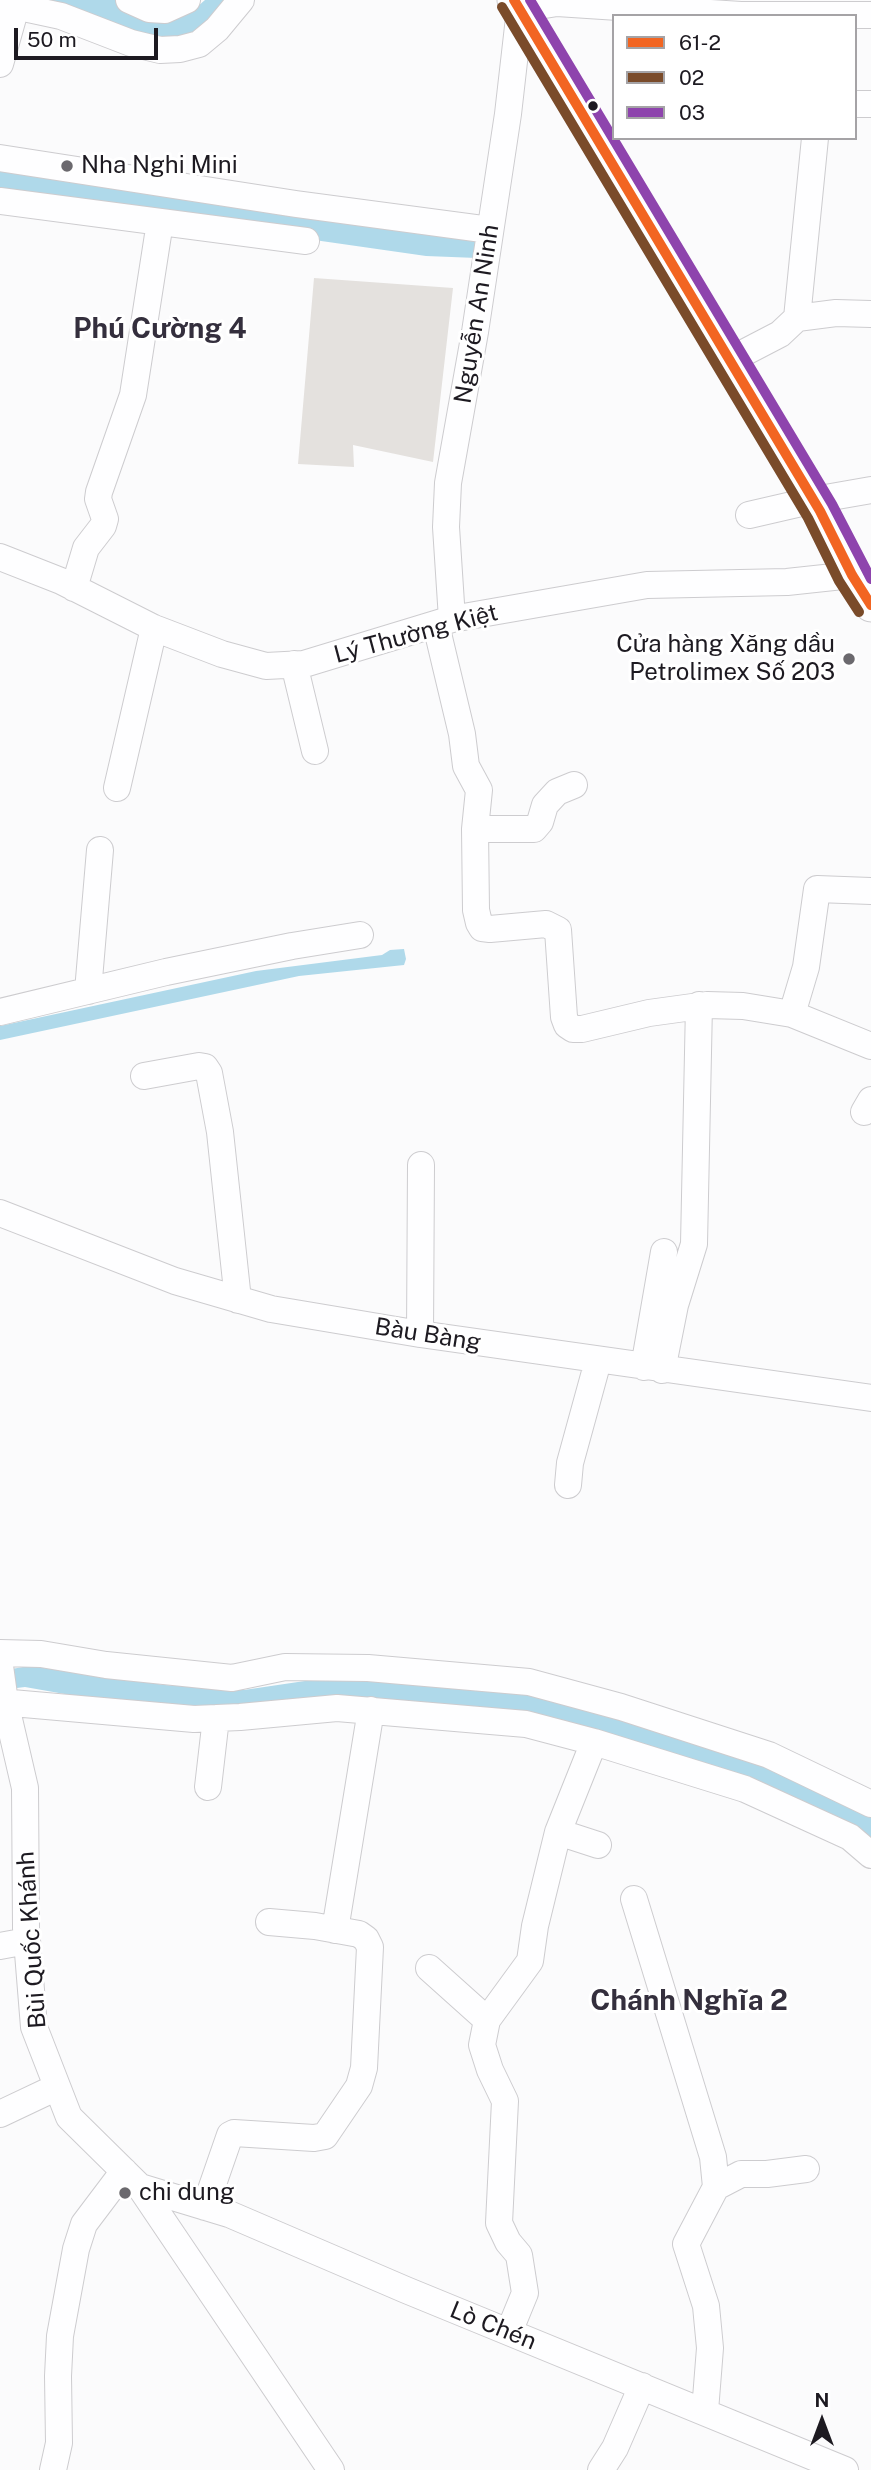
<!DOCTYPE html>
<meta charset="utf-8">
<style>
body{margin:0}
#map{position:relative;width:871px;height:2470px;overflow:hidden;background:#fbfbfc;font-family:"Public Sans",sans-serif}
canvas{display:block}
.legend{position:absolute;left:612px;top:14px;width:245px;height:126px;box-sizing:border-box;background:#fff;border:2px solid #a5a3a6;margin:0;padding:9px 12px;list-style:none;font-size:21px;color:#1d1a21}
.legend li{display:flex;align-items:center;gap:14px;height:35px}
.legend b{width:35px;border:2px solid #a5a3a6}
.north{position:absolute;left:787px;top:2386px;width:70px;height:70px;-webkit-text-stroke:5px #fff;paint-order:stroke;rotate:0deg;font-size:19px;font-weight:700;line-height:28px;text-align:center;color:#1d1a21}
.north::after{content:'';display:block;margin:auto;width:24px;height:32px;background:#1d1a21;clip-path:polygon(50% 0,100% 100%,50% 72%,0 100%)}
.scale{position:absolute;left:14px;top:28px;width:144px;height:32px;box-sizing:border-box;border:4px solid #1d1a21;border-top:0;padding-left:9px;font-size:21px;line-height:24px;white-space:nowrap;color:#1d1a21;-webkit-text-stroke:5px #fff;paint-order:stroke}
</style>
<div id="map">
<canvas width="871" height="2470"></canvas>
<ul class="legend">
<li><b style="height:9px;background:#f26522"></b>61-2</li>
<li><b style="height:9px;background:#7a4b2a"></b>02</li>
<li><b style="height:9px;background:#8e44ad"></b>03</li>
</ul>
<div class="north">N</div>
<div class="scale">50 m</div>
</div>
<script>
const context = document.querySelector('canvas').getContext('2d');
context.lineJoin = 'round';
function paint(path, color) { context.fillStyle = color; context.fill(path, 'evenodd'); }
const toPath = rows => new Path2D(rows.map(r => 'M' + r).join(''));
function stroke(path, color, width, dash) { context.strokeStyle = color; context.lineWidth = width; context.lineCap = dash ? 'butt' : 'round'; context.setLineDash(dash || []); context.stroke(path); }
function write(font, color, halo, rows, align = 'center') {
  context.font = font + ' "Public Sans",sans-serif'; context.lineWidth = 6; context.setLineDash([]); context.textBaseline = 'middle'; context.strokeStyle = halo; context.fillStyle = color; for (const [text, x, y, turn = 0] of rows) {
    context.save(); context.translate(x, y); context.rotate((+turn || 0) * Math.PI / 180); context.textAlign = isNaN(turn) ? turn : align; if (halo) context.strokeText(text, 0, 0); context.fillText(text, 0, 0); context.restore();
  }
}
const water = toPath([
 [43,0,117,0,197,7,205,0,230,0,199,36,151,39],
 [0,165,482,240,477,258,426,256,0,195],
 [404,949,406,959,404,965,299,976,0,1040,0,1026,256,971,382,955,390,950],
 [29,1666,165,1685,244,1690,325,1678,530,1693,766,1764,871,1809,871,1842,609,1737,262,1712,127,1705,25,1687,0,1690,0,1671]
]);
const building = toPath([
 [314,278,453,288,433,462,353,445,354,467,298,464]
]);
const minor = toPath([
 [129,0,149,9,165,10,187,0],
 [0,3,61,16,131,43,160,50,180,49,199,44,217,29,241,0],
 [0,64,18,0],
 [855,104,871,104],
 [0,158,296,204,490,230],
 [0,201,306,241],
 [797,318,815,138],
 [730,360,780,334,797,318,836,313,871,314],
 [749,515,814,500,871,490],
 [0,557,61,581,154,628,222,654,266,666,304,664,452,619,647,585,787,582,852,575],
 [74,588,86,548,103,526,105,519,98,499,99,492,133,395,160,222],
 [452,619,446,527,448,483,475,332,508,114,520,9,557,3,741,15,871,15],
 [436,625,462,734,466,766,479,790,475,829,476,910,479,923,482,928,490,929,546,924,558,930,564,1017,567,1025,573,1029,582,1029,649,1013,707,1005,743,1006,792,1014,806,967,817,889,871,891],
 [294,664,315,751],
 [117,788,154,628],
 [475,829,534,829,540,822,545,805,557,792,574,785],
 [88,991,100,850],
 [0,1012,166,972,292,946,360,935],
 [792,1014,871,1046],
 [144,1076,199,1066,205,1067,209,1073,220,1132,238,1300],
 [864,1112,871,1100],
 [0,1213,175,1281,271,1309,420,1334,871,1398],
 [420,1334,421,1165],
 [644,1367,664,1252],
 [662,1370,675,1305,694,1244,699,1005],
 [568,1485,570,1463,598,1361],
 [0,1653,41,1654,106,1665,232,1678,285,1667,368,1668,529,1682,621,1707,769,1755,871,1804],
 [0,1666,5,1702,25,1788,26,1928,34,2027,69,2117,140,2187,331,2470],
 [0,1702,194,1719,240,1717,337,1708,526,1724,594,1742,745,1789,850,1837,871,1855],
 [208,1787,216,1718],
 [558,1832,594,1742],
 [634,1899,713,2157,716,2187,686,2244,706,2306,710,2348,705,2411],
 [335,1930,371,1710],
 [0,1946,27,1941],
 [429,1968,487,2020,482,2045,490,2070,505,2101,499,2223,508,2242,519,2255,525,2293,509,2332],
 [487,2020,530,1961,535,1926,558,1832,598,1845],
 [0,2114,57,2087],
 [140,2187,229,2214,406,2290,845,2470],
 [716,2187,741,2174,767,2174,806,2169],
 [205,2207,230,2135,234,2133,314,2138,325,2136,359,2086,364,2068,370,1947,366,1939,359,1934,315,1926,269,1922],
 [53,2470,59,2443,58,2376,60,2336,76,2249,84,2224,124,2171],
 [601,2470,615,2448,642,2386]
]);
const major = toPath([
 [514,0,820,511,852,575,871,605]
]);
const bus1 = toPath([
 [514,0,820,511,852,575,871,605]
]);
const bus2 = toPath([
 [502,7,808,518,839,581,859,612]
]);
const bus3 = toPath([
 [530,0,832,504,871,579]
]);
const markers = [
 [593,106,6,"#1d1a21"],
 [67,166,7,"#6b696e"],
 [849,659,7,"#6b696e"],
 [125,2193,7,"#6b696e"]
];
const poiNames = [
 ["Nha Nghi Mini",81,166],
 ["Cửa hàng Xăng dầu",835,645,"right"],
 ["Petrolimex Số 203",835,673,"right"],
 ["chi dung",139,2193]
];
const streetNames = [
 ["Nguyễn An Ninh",477,314,-81],
 ["Lý Thường Kiệt",416,634,-15],
 ["Bàu Bàng",428,1335,9],
 ["Bùi Quốc Khánh",32,1940,-94],
 ["Lò Chén",493,2326,22]
];
const quarterNames = [
 ["Phú Cường 4",160,329],
 ["Chánh Nghĩa 2",689,2001]
];
paint(water, '#afd9ea');
paint(building, '#e4e1de');
stroke(minor, '#cdcccf', 28);
stroke(major, '#cdcccf', 35);
stroke(minor, '#fefeff', 26);
stroke(major, '#fefeff', 33);
stroke(bus1, '#f26522', 10);
stroke(bus2, '#7a4b2a', 10);
stroke(bus3, '#8e44ad', 10);
for (const [x, y, r, color] of markers) { const dot = new Path2D(); dot.arc(x, y, r, 0, 2 * Math.PI); context.fillStyle = color; context.fill(dot); stroke(dot, '#fff', 2.5); }
write('24px', '#1d1a21', '#fff', poiNames, 'left');
write('24px', '#1d1a21', '#fff', streetNames);
write('bold 28px', '#342f3d', '#fff', quarterNames);
</script>
